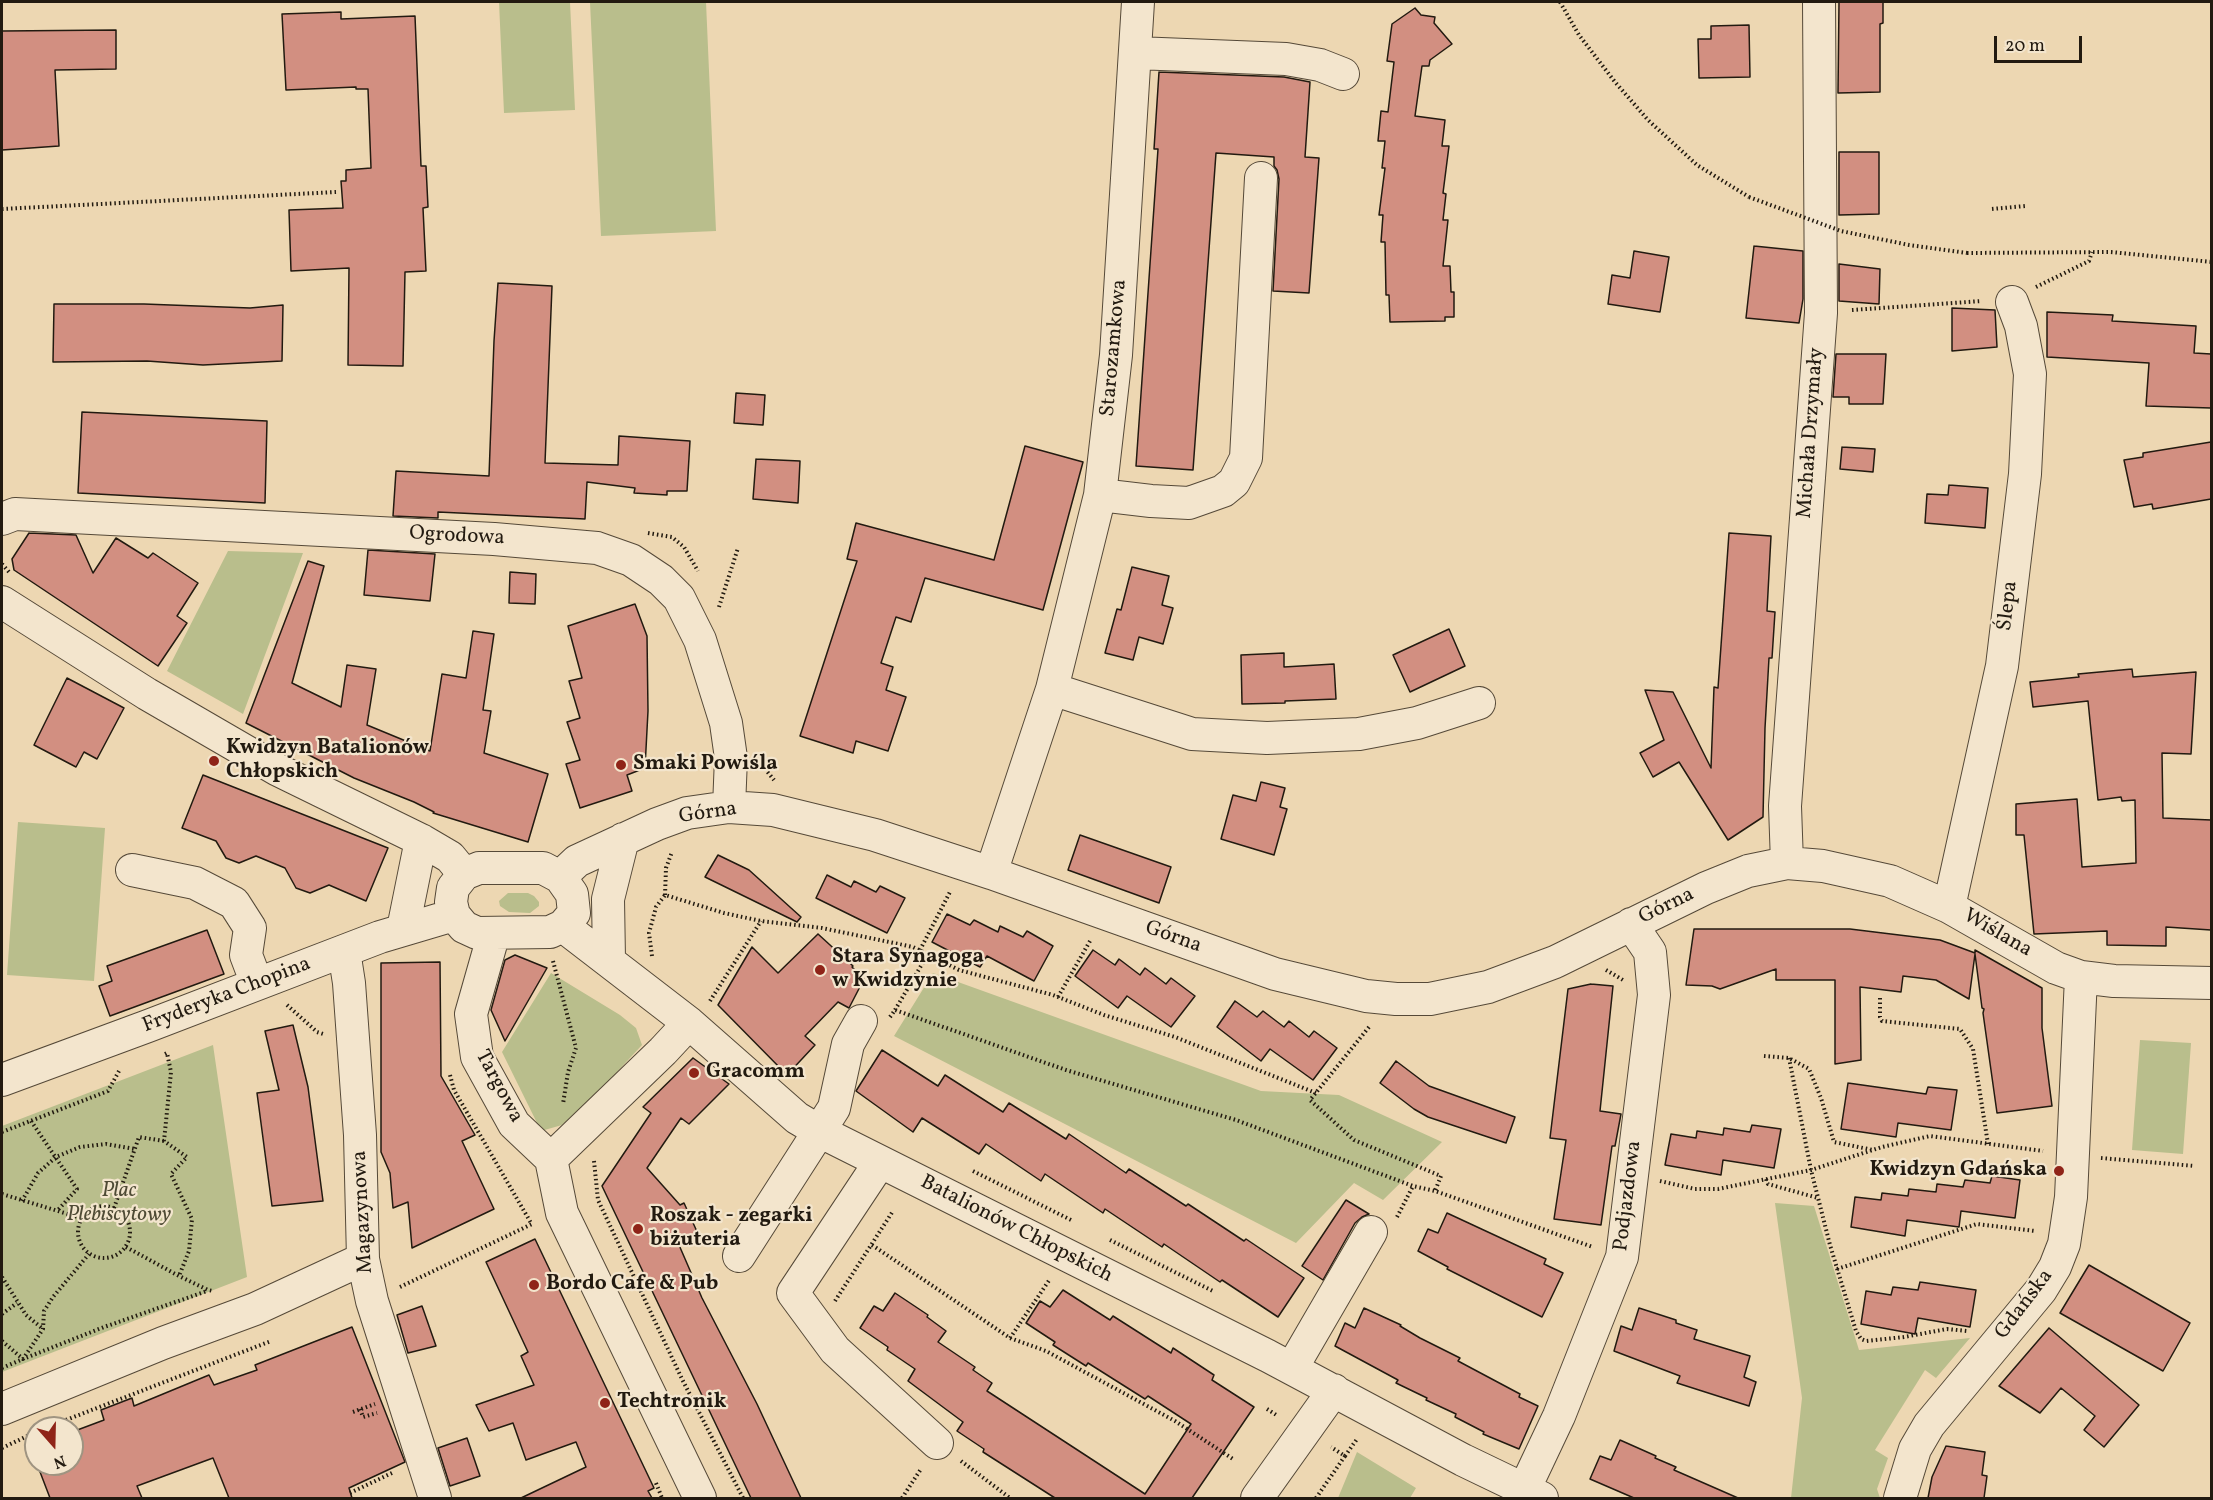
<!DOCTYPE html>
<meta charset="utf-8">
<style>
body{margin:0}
#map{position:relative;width:2213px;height:1500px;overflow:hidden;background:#edd7b2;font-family:Vollkorn,serif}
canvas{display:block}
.frame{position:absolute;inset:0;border:3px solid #221a10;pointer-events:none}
.north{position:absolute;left:24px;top:1416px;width:60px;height:60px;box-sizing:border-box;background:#f3e5cd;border:2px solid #9f9481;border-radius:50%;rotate:160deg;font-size:16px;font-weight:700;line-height:24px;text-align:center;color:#221a10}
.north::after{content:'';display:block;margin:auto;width:21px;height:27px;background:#8f2418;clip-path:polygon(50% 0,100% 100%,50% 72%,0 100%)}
.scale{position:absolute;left:1994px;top:36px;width:88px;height:27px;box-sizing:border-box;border:3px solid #221a10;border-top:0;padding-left:8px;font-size:18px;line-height:21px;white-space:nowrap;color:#221a10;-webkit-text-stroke:4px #f3e5cd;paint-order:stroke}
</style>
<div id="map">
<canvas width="2213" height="1500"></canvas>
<div class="frame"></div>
<div class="north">N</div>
<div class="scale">20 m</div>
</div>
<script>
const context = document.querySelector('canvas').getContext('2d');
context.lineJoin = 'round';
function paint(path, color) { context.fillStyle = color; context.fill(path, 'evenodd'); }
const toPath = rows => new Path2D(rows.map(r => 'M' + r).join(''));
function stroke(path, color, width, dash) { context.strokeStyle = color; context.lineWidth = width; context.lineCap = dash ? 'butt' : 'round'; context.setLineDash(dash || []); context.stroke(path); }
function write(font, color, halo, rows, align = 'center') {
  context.font = font + ' Vollkorn,serif'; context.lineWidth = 4.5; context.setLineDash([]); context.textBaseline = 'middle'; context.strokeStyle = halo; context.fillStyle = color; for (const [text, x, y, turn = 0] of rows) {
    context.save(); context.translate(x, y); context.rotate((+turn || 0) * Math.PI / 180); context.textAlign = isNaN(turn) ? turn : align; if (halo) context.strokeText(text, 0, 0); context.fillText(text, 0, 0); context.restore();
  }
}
const green = toPath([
 [499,2,570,2,575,110,504,113],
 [590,2,706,2,716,231,601,236],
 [228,551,303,553,243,714,167,671],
 [18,822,105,828,94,981,7,975],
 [508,893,528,893,534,896,539,902,539,906,530,913,509,912,500,906,499,901],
 [551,973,620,1015,636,1028,642,1045,590,1101,562,1125,541,1131,502,1052],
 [933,973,1261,1091,1339,1095,1442,1142,1383,1200,1354,1183,1296,1243,894,1036],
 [2140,1040,2191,1043,2183,1154,2132,1150],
 [213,1045,247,1277,2,1372,2,1126],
 [1775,1203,1814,1206,1859,1350,1970,1338,1936,1378,1925,1370,1875,1450,1888,1458,1877,1489,1880,1498,1791,1498,1802,1398],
 [1357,1452,1416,1488,1410,1498,1338,1498]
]);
const building = toPath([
 [1839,2,1883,2,1883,23,1880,24,1880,92,1838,93,1839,2],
 [1415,8,1421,15,1435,17,1434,23,1452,44,1430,60,1429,66,1422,66,1415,116,1445,120,1442,146,1449,146,1443,193,1446,194,1443,220,1448,220,1443,266,1450,266,1451,292,1454,292,1454,317,1445,317,1445,321,1390,322,1389,295,1386,295,1385,242,1381,242,1383,215,1379,215,1385,168,1382,168,1385,141,1378,141,1381,111,1388,112,1394,62,1387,61,1392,24,1415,8],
 [341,12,341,19,415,16,421,166,426,166,428,207,423,208,426,271,405,272,403,366,348,365,349,268,291,271,289,210,343,208,341,181,346,181,346,170,371,168,368,89,356,89,356,87,286,90,282,14,341,12],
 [1749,25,1750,77,1699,78,1698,39,1711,39,1711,26,1749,25],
 [116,30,116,69,55,70,59,146,2,150,2,31,116,30],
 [1159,72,1284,77,1310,82,1305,157,1319,158,1309,293,1273,291,1279,179,1277,170,1274,166,1274,157,1216,153,1193,470,1136,466,1158,149,1154,149,1159,72],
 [1839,152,1879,152,1879,214,1839,215,1839,152],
 [1754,246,1803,251,1803,299,1799,323,1746,318,1754,246],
 [1634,251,1669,257,1660,312,1608,304,1612,275,1630,278,1634,251],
 [1839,264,1880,269,1879,304,1839,301,1839,264],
 [498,283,552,286,545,463,618,465,619,436,690,441,687,491,667,491,667,495,634,493,635,488,587,482,585,519,438,512,438,518,393,516,396,471,489,476,494,341,498,283],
 [54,304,144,304,250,308,283,305,282,361,203,365,147,361,53,362,54,304],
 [1952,308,1995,310,1997,347,1952,351,1952,308],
 [2047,312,2113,315,2112,321,2196,326,2194,353,2211,354,2211,408,2146,406,2149,363,2047,357,2047,312],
 [1836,354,1886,354,1883,404,1849,404,1849,397,1833,397,1836,354],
 [736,393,765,395,763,425,734,423,736,393],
 [82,412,267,421,265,503,78,493,82,412],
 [2211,442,2211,499,2153,509,2152,504,2134,507,2124,460,2143,457,2143,453,2211,442],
 [1025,446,1083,462,1043,610,925,578,911,622,896,617,881,663,893,667,886,690,906,697,888,751,856,741,853,753,800,736,857,561,847,559,856,523,994,560,1025,446],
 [1842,447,1875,449,1873,472,1840,469,1842,447],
 [756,459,800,461,798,503,753,499,756,459],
 [1949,485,1988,488,1985,528,1925,523,1927,494,1948,495,1949,485],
 [29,533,76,535,93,573,116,538,148,558,153,553,198,583,177,616,187,623,158,666,14,570,12,559,29,533],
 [1729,533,1771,536,1767,611,1775,612,1772,658,1769,658,1765,728,1763,817,1728,840,1679,762,1653,777,1640,753,1664,740,1645,690,1673,692,1711,768,1714,687,1718,688,1729,533],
 [368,550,435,554,430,601,364,595,368,550],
 [308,561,324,566,292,683,341,707,347,665,376,669,367,725,430,751,442,674,466,678,473,631,494,634,483,710,491,711,484,753,548,774,528,842,433,813,434,812,414,802,354,778,246,723,308,561],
 [1132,567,1169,576,1162,605,1173,608,1163,644,1139,637,1133,660,1105,653,1117,609,1121,610,1132,567],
 [510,572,536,574,535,604,509,603,510,572],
 [635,604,647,636,648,711,645,768,627,775,632,791,580,808,566,764,580,760,567,722,580,718,569,681,582,678,568,626,635,604],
 [1449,629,1465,666,1410,692,1393,655,1449,629],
 [1284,653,1284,667,1334,664,1336,699,1285,701,1285,703,1242,704,1241,655,1284,653],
 [2132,669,2133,677,2196,672,2191,754,2162,753,2163,818,2211,820,2211,930,2166,927,2166,946,2107,945,2107,931,2034,934,2024,835,2016,835,2016,804,2077,799,2082,867,2136,863,2135,800,2122,801,2121,797,2098,800,2088,701,2033,707,2030,682,2079,677,2078,674,2132,669],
 [67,678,124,708,97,759,84,752,76,767,34,745,67,678],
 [203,775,388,848,366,901,329,885,310,893,296,888,285,868,256,856,239,863,226,858,216,841,182,828,203,775],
 [1261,782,1285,788,1280,807,1287,809,1274,855,1221,839,1233,795,1256,801,1261,782],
 [1080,835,1171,867,1159,903,1068,870,1080,835],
 [718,855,749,870,801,917,797,922,705,877,718,855],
 [827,875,851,887,854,881,876,892,880,886,905,898,887,933,816,898,827,875],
 [947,914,970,925,974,920,998,932,1000,926,1023,937,1027,931,1053,946,1034,981,987,956,980,967,932,942,947,914],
 [1694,929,1850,929,1940,940,1975,953,1975,950,2042,988,2042,1028,2052,1106,1997,1113,1983,1013,1984,1009,1982,1008,1975,954,1969,999,1936,980,1903,976,1901,992,1860,987,1861,1060,1835,1064,1835,980,1776,980,1776,969,1720,989,1712,986,1686,985,1694,929],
 [207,930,224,974,110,1016,99,986,112,981,107,966,207,930],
 [818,934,853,966,852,967,864,979,849,1008,838,1002,805,1036,815,1045,787,1075,718,1005,752,947,778,973,818,934],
 [1093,950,1115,965,1119,959,1140,975,1145,968,1166,984,1171,978,1195,996,1171,1027,1127,996,1118,1008,1075,976,1093,950],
 [515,955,547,968,505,1041,491,1010,505,960,515,955],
 [440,962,441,1076,475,1135,462,1141,494,1209,412,1248,408,1202,393,1208,390,1173,381,1152,381,963,440,962],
 [1591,984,1613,986,1600,1111,1621,1114,1615,1146,1612,1146,1601,1225,1554,1219,1566,1140,1550,1138,1568,989,1591,984],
 [1235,1001,1257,1017,1263,1011,1284,1027,1289,1021,1309,1037,1314,1031,1337,1048,1313,1080,1270,1049,1261,1061,1217,1027,1235,1001],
 [293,1025,308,1087,323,1201,272,1206,257,1093,279,1090,265,1031,293,1025],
 [882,1050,938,1086,945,1075,1003,1112,1009,1103,1066,1139,1069,1134,1126,1173,1129,1169,1186,1206,1188,1204,1244,1241,1246,1239,1304,1278,1278,1317,1222,1280,1220,1282,1164,1244,1162,1247,1105,1209,1103,1213,1045,1174,1041,1181,986,1144,979,1154,922,1118,913,1132,856,1091,882,1050],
 [693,1058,729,1084,689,1124,681,1118,647,1168,680,1205,684,1203,699,1236,679,1245,702,1298,757,1404,801,1498,751,1498,602,1186,651,1113,643,1107,693,1058],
 [1396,1061,1429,1086,1515,1117,1506,1143,1428,1117,1414,1109,1380,1083,1396,1061],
 [1848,1083,1926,1094,1928,1087,1957,1090,1951,1130,1898,1123,1896,1137,1841,1129,1848,1083],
 [1752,1125,1781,1129,1774,1168,1723,1160,1721,1175,1665,1165,1671,1134,1696,1138,1697,1131,1723,1135,1724,1128,1750,1132,1752,1125],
 [1992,1176,2020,1180,2015,1218,1961,1211,1959,1227,1907,1220,1905,1236,1851,1227,1855,1197,1881,1200,1882,1193,1908,1196,1909,1189,1936,1192,1937,1184,1963,1187,1965,1180,1990,1183,1992,1176],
 [1346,1200,1369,1214,1362,1217,1355,1223,1323,1280,1302,1266,1346,1200],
 [1447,1213,1546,1259,1544,1264,1563,1273,1542,1317,1447,1269,1448,1267,1418,1251,1428,1229,1438,1233,1447,1213],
 [535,1239,654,1488,648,1491,652,1498,521,1498,586,1467,576,1442,526,1460,513,1423,489,1431,476,1405,534,1385,521,1356,528,1352,486,1262,535,1239],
 [2089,1265,2190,1323,2163,1371,2060,1313,2089,1265],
 [1920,1282,1976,1290,1970,1327,1918,1318,1915,1334,1861,1324,1866,1291,1891,1295,1893,1287,1918,1290,1920,1282],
 [1063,1290,1110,1320,1113,1316,1171,1353,1173,1348,1214,1375,1212,1380,1254,1407,1192,1498,1055,1498,983,1452,984,1449,957,1431,963,1422,908,1381,915,1369,887,1350,888,1347,860,1328,874,1306,883,1311,895,1293,928,1315,927,1317,946,1331,938,1342,975,1367,973,1370,992,1383,987,1391,1145,1494,1191,1424,1148,1396,1145,1399,1088,1363,1086,1366,1053,1345,1055,1342,1026,1323,1040,1301,1050,1307,1063,1290],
 [422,1306,436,1346,408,1353,397,1315,422,1306],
 [1364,1308,1401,1325,1400,1326,1420,1338,1460,1358,1458,1361,1520,1394,1519,1397,1538,1406,1519,1449,1483,1434,1484,1432,1455,1417,1456,1414,1426,1400,1427,1398,1396,1383,1398,1380,1335,1346,1345,1323,1355,1328,1364,1308],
 [1639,1308,1676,1320,1676,1323,1697,1330,1694,1339,1750,1356,1744,1377,1756,1382,1749,1406,1677,1383,1680,1376,1614,1351,1621,1326,1632,1330,1639,1308],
 [352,1327,405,1462,349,1488,352,1498,229,1498,213,1458,137,1486,142,1498,50,1498,37,1464,72,1464,72,1432,104,1420,101,1410,132,1398,134,1406,209,1375,214,1385,257,1370,255,1365,352,1327],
 [2049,1328,2139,1405,2104,1447,2084,1430,2095,1416,2061,1388,2040,1413,1999,1386,2049,1328],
 [467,1438,480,1476,450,1486,438,1448,467,1438],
 [1620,1440,1656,1456,1655,1458,1676,1467,1674,1470,1738,1498,1634,1498,1590,1479,1600,1456,1611,1460,1620,1440],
 [1946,1446,1985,1452,1982,1475,1987,1476,1984,1498,1928,1498,1932,1477,1946,1446]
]);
const path = toPath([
 [1560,2,1579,35,1615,82,1648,120,1697,165,1749,197],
 [2,209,336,192],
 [1992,209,2025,206],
 [1967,253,2111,252,2212,262],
 [2036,287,2089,261,2092,252],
 [1852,310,1982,301],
 [648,533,672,537,684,547,698,571],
 [2,564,9,572],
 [719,607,738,548],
 [762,765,774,780],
 [665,895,666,868,672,852],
 [920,950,951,890],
 [652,956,649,933,656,907,665,895,724,913,761,921,822,928,913,947,959,970,1053,995,1104,1015,1175,1037,1316,1093],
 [553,961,576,1048,568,1072,563,1104],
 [1606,970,1623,980],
 [1058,997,1090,941],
 [1880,998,1880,1017,1882,1021,1960,1029,1973,1049,1988,1144],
 [710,1001,761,921],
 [287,1005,317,1032,323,1034],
 [895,1010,928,954],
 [890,1017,895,1010,1066,1070,1236,1120,1413,1186,1435,1191,1593,1247],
 [1369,1027,1310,1100,1354,1140,1441,1176,1435,1191],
 [165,1054,167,1053,171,1072,164,1141,187,1157,171,1174,192,1219,189,1251,179,1276],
 [1764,1056,1789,1058,1809,1069,1821,1098,1834,1142,1873,1150],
 [1789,1058,1811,1170,1830,1245,1856,1331,1861,1339,1866,1341,1904,1337,1947,1329,1967,1331],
 [450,1075,454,1090,531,1223],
 [31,1121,77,1189,57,1211],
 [2,1132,108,1091,119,1071],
 [2101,1158,2195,1166],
 [594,1161,598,1200,682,1379,743,1498],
 [973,1171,1071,1220],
 [1766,1179,1768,1184,1818,1198],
 [1660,1181,1695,1189,1718,1189,1811,1170,1882,1147,1930,1136,2043,1151],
 [2,1194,81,1218],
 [22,1201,38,1173,56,1157,80,1147,106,1144,135,1149],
 '78 1232a26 26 0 1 1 52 0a26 26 0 1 1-52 0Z',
 [114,1208,139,1137,164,1141],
 [1397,1217,1413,1186],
 [1110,1240,1213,1291],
 [872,1245,1010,1338,1046,1351,1175,1421,1233,1459],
 [126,1247,179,1276,208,1290,213,1291],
 [1837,1269,1977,1224,2035,1231],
 [2,1277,26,1315,43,1329],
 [400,1287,532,1224],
 [835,1301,893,1211],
 [2,1314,17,1303],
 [1010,1338,1050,1279],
 [2,1341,23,1359,104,1327,207,1291],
 [2,1368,23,1359,43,1329,44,1311,53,1297,89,1254],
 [360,1409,363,1417,377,1413],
 [1267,1409,1278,1416],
 [353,1412,375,1404],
 [45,1428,271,1341],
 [2,1448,36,1432],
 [1345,1456,1357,1439],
 [961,1461,1010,1498],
 [656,1483,662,1498],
 [350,1493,394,1472],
 [902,1498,921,1469],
 [1316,1498,1345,1456,1331,1447]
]);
const minor = toPath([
 [1136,53,1286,59,1320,65,1343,74],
 [1100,495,1151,501,1189,503,1223,491,1234,482,1246,458,1261,178],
 [2,519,15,514,494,539,597,548,631,560,661,580,679,598,700,640,726,723,731,758,729,807],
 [2,602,147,694,278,770,421,840,450,857,464,874],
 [1052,689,1192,734,1267,738,1359,734,1417,723,1479,703],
 [1787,863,1785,806,1821,313,1819,2],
 [479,868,543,868,560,877,572,894,574,913,563,926,550,932,477,933,464,927,454,915,451,902,453,888,464,874,479,868],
 [132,870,195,883,234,903,250,928,246,955,257,984],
 [991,873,1052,689,1100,495,1116,355,1138,2],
 [560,877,577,861,657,824,687,813,729,807,773,810,875,835,991,873,1275,974,1366,996,1396,999,1430,999,1488,987,1555,962,1706,888,1748,871,1787,863,1823,866,1890,881,1949,907,2056,968,2081,977,2114,981,2212,983],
 [1949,907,2002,666,2025,474,2030,374,2021,326,2012,302],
 [563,926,689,1023,797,1118,819,1131,1268,1356,1463,1460,1542,1498],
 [403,929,421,840],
 [494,933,471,1014,477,1057,514,1124,551,1159],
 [344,951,349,983,360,1135,363,1259,372,1301,435,1498],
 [609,959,608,899,623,839],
 [689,1023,663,1051,551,1159,562,1213,700,1498],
 [2,1080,148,1026,380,937,454,915],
 [880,1162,793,1293,835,1350,937,1443],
 [739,1256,834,1108,848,1044,861,1021],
 [1292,1368,1371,1232],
 [2,1409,163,1343,255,1309,363,1259],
 [1524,1490,1559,1416,1622,1257,1654,995,1650,952,1631,924],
 [1257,1498,1334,1390],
 [1900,1498,1915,1449,1929,1425,2041,1290,2055,1267,2064,1244,2071,1197,2081,977]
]);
const pathBridge = toPath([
 [1749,197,1841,231,1909,245,1967,253]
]);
const markers = [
 [214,761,6,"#8f2418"],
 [621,765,6,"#8f2418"],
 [820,970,6,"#8f2418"],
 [694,1073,6,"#8f2418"],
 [2059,1171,6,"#8f2418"],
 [638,1229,6,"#8f2418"],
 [534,1285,6,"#8f2418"],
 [605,1403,6,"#8f2418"]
];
const streetNames = [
 ["Starozamkowa",1115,348,-85],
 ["Michała Drzymały",1812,433,-86],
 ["Ogrodowa",457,537,3],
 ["Ślepa",2009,606,-83],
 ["Górna",708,814,-8],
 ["Górna",1667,907,-26],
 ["Wiślana",1997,934,30],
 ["Górna",1173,938,20],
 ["Fryderyka Chopina",227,996,-21],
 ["Targowa",498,1087,62],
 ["Podjazdowa",1629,1196,-83],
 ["Magazynowa",364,1212,-93],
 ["Batalionów Chłopskich",1016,1230,27],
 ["Gdańska",2025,1305,-53]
];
const poiNames = [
 ["Kwidzyn Batalionów",226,749],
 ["Chłopskich",226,773],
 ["Smaki Powiśla",633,765],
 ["Stara Synagoga",832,958],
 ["w Kwidzynie",832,982],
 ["Gracomm",706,1073],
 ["Kwidzyn Gdańska",2047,1171,"right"],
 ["Roszak - zegarki",650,1217],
 ["biżuteria",650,1241],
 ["Bordo Cafe & Pub",546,1285],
 ["Techtronik",617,1403]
];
const parkNames = [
 ["Plac",119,1192],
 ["Plebiscytowy",119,1216]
];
paint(green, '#b9be8c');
paint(building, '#d28f81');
stroke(building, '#221a10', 1.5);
stroke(minor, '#554938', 34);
stroke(path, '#221a10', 4, [1.5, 3]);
stroke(minor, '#f3e5cd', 32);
stroke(pathBridge, '#221a10', 4, [1.5, 3]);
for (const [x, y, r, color] of markers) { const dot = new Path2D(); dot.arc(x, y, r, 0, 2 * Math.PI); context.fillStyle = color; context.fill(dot); stroke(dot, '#f3e5cd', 2); }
write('21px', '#221a10', '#f3e5cd', streetNames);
write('bold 21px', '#221a10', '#f3e5cd', poiNames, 'left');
write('italic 21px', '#4f4b35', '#f3e5cd', parkNames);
</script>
